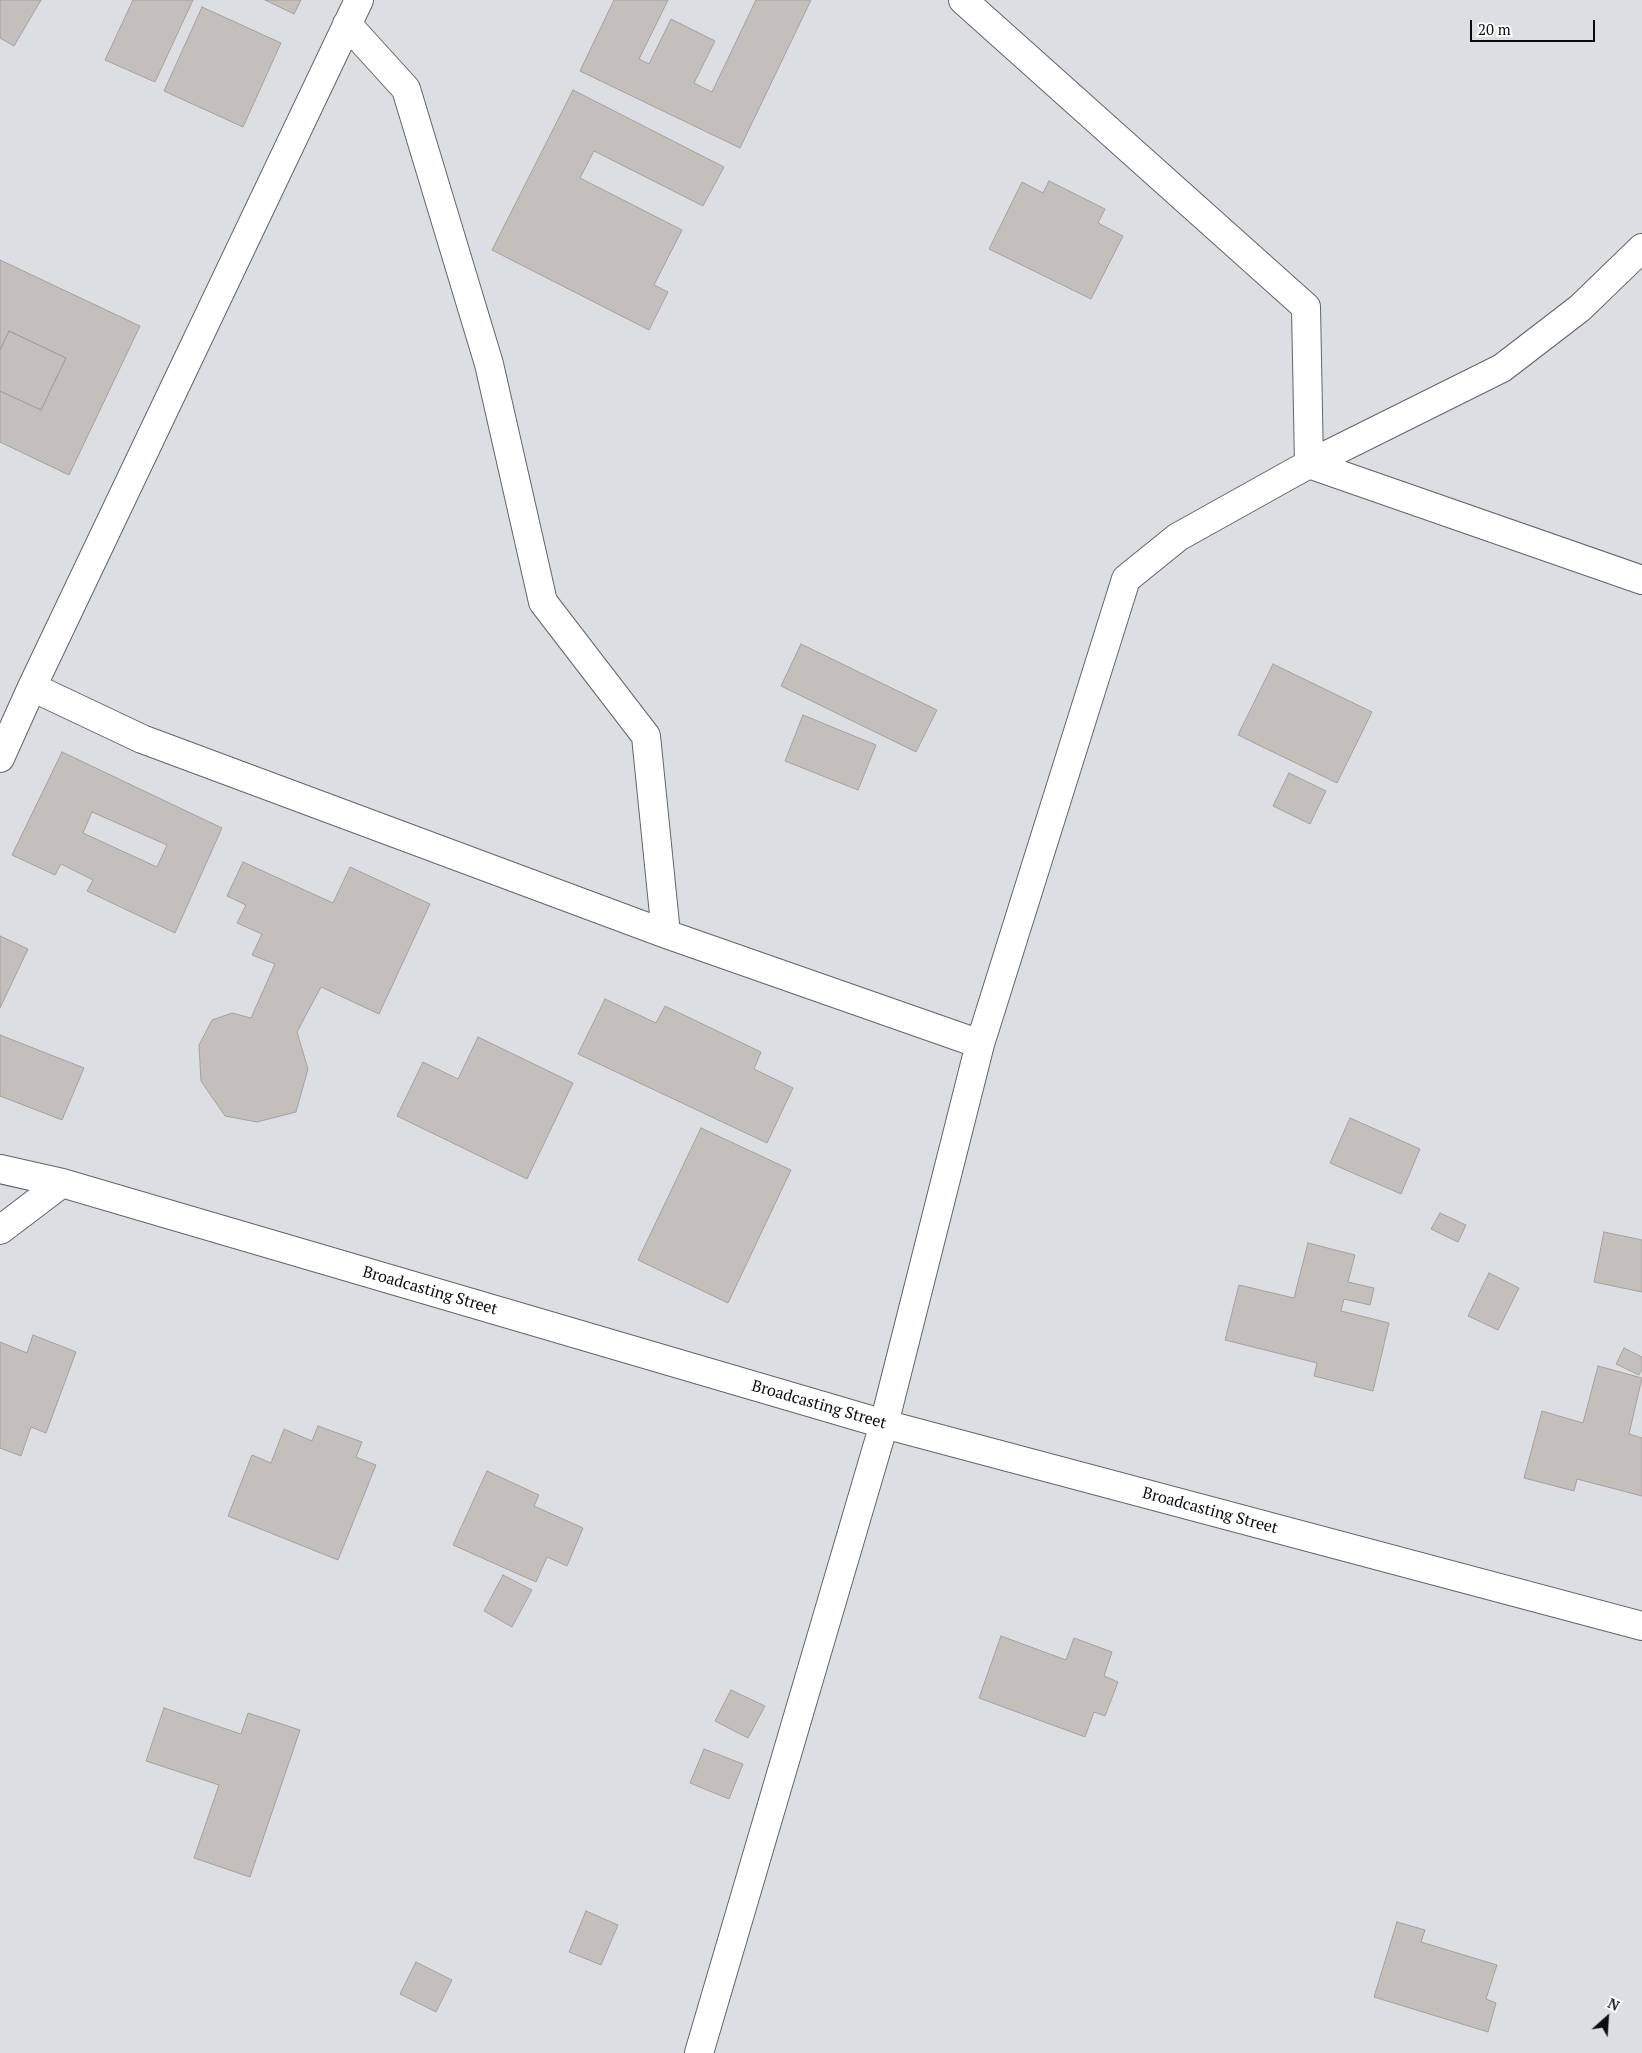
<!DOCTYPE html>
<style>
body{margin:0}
#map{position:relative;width:1642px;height:2053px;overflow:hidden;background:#dbdfe4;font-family:"PT Serif",serif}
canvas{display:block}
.north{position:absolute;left:1582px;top:1993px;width:50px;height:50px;-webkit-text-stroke:4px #fff;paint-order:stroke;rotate:26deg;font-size:14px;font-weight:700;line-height:20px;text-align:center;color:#0b0c0d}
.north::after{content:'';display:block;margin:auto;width:18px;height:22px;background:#0b0c0d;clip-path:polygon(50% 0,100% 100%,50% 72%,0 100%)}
.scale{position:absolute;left:1470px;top:20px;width:125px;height:22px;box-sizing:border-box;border:2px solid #0b0c0d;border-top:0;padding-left:6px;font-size:15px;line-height:18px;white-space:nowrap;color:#0b0c0d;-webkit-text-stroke:4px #fff;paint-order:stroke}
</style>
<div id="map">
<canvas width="1642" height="2053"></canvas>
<div class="north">N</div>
<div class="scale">20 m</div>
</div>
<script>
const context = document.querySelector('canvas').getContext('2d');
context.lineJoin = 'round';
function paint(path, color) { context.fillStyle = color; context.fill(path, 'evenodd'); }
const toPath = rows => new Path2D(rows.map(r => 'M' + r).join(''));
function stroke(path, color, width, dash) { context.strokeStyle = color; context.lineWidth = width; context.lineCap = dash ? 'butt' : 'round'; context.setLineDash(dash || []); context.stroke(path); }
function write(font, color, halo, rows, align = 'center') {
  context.font = font + ' "PT Serif",serif'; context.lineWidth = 5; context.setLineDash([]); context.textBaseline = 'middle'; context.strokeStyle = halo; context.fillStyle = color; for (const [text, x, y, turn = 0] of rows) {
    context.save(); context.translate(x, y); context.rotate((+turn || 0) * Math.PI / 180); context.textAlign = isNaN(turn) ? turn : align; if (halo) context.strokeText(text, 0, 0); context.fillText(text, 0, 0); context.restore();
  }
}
const building = toPath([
 [0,0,41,0,14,46,0,38,0,0],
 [133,0,193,0,155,82,105,60,133,0],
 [265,0,301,0,294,14,265,0],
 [614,0,668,0,639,59,649,64,671,19,715,41,694,83,712,92,756,0,811,0,740,148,580,71,614,0],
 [202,7,281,43,243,127,164,91,202,7],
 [573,90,724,167,703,206,594,151,580,178,682,230,654,285,668,292,649,330,492,250,573,90],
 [1049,181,1105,209,1098,223,1123,236,1091,299,989,249,1022,182,1043,193,1049,181],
 [0,260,140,326,69,475,0,442,0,391,41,410,66,358,9,331,0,350,0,260],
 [9,331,66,358,41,410,0,391,0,350,9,331],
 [801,644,937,710,916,752,781,686,801,644],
 [1273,664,1372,712,1337,783,1238,735,1273,664],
 [803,715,876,745,858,790,785,761,803,715],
 [62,752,222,828,175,933,87,891,93,880,61,864,55,875,12,855,62,752],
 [92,812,167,845,157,867,83,833,92,812],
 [1289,773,1326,791,1310,824,1273,806,1289,773],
 [243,862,333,903,350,867,430,904,379,1014,321,987,297,1032,308,1069,296,1112,257,1122,225,1116,201,1081,199,1045,212,1020,232,1013,251,1018,275,964,252,955,262,934,237,923,246,905,227,896,243,862],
 [0,936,28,949,0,1008,0,936],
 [605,999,656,1023,665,1006,761,1052,754,1069,793,1088,767,1143,578,1054,605,999],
 [0,1035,84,1068,62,1120,0,1096,0,1035],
 [478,1037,573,1083,527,1179,397,1116,423,1062,458,1079,478,1037],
 [1350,1118,1420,1149,1401,1194,1330,1163,1350,1118],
 [701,1128,791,1170,728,1303,638,1260,701,1128],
 [1440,1213,1466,1225,1458,1242,1431,1229,1440,1213],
 [1604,1232,1642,1240,1642,1292,1594,1282,1604,1232],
 [1308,1243,1355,1255,1348,1282,1374,1288,1370,1305,1344,1299,1341,1311,1389,1323,1373,1391,1314,1376,1317,1363,1225,1340,1239,1285,1294,1298,1308,1243],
 [1489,1273,1519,1288,1498,1330,1468,1316,1489,1273],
 [33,1335,76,1352,46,1433,31,1427,21,1456,0,1448,0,1342,27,1353,33,1335],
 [1624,1348,1642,1357,1642,1369,1639,1375,1616,1364,1624,1348],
 [1598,1366,1642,1378,1629,1434,1642,1438,1642,1496,1577,1479,1574,1491,1524,1478,1542,1411,1583,1423,1598,1366],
 [318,1426,362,1442,356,1457,376,1465,338,1560,228,1516,252,1455,271,1463,284,1429,312,1441,318,1426],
 [487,1471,539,1495,534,1506,583,1528,567,1566,547,1557,536,1582,453,1545,487,1471],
 [503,1575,532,1590,512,1627,484,1611,503,1575],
 [1001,1636,1066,1660,1074,1638,1112,1652,1104,1676,1118,1682,1105,1716,1094,1712,1085,1737,979,1698,1001,1636],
 [731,1690,765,1706,748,1738,715,1721,731,1690],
 [164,1708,241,1734,248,1713,300,1730,250,1877,194,1858,219,1785,146,1761,164,1708],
 [704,1749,743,1764,729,1799,690,1783,704,1749],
 [586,1911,618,1925,601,1965,569,1952,586,1911],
 [1397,1922,1425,1930,1421,1942,1497,1965,1486,1999,1496,2003,1488,2032,1374,1997,1397,1922],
 [416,1962,452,1980,436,2012,400,1994,416,1962]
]);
const minor = toPath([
 [963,0,1306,307,1309,464],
 [347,24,406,89,489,364,543,602,646,736,666,934],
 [1309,464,1642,580],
 [32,687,142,739,666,934,980,1044],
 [0,758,32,687,359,0],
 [0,1169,62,1183,884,1424,1642,1626],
 [0,1230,62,1183],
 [699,2053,884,1424,980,1044,1126,579,1178,537,1309,464,1502,368,1580,308,1642,248]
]);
const streetNames = [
 ["Broadcasting Street",430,1291,16],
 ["Broadcasting Street",819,1405,16],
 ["Broadcasting Street",1210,1511,15]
];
paint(building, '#c5bfbc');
stroke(building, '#a6a09d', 1);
stroke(minor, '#616569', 30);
stroke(minor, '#fff', 28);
write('16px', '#0b0c0d', '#fff', streetNames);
</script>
